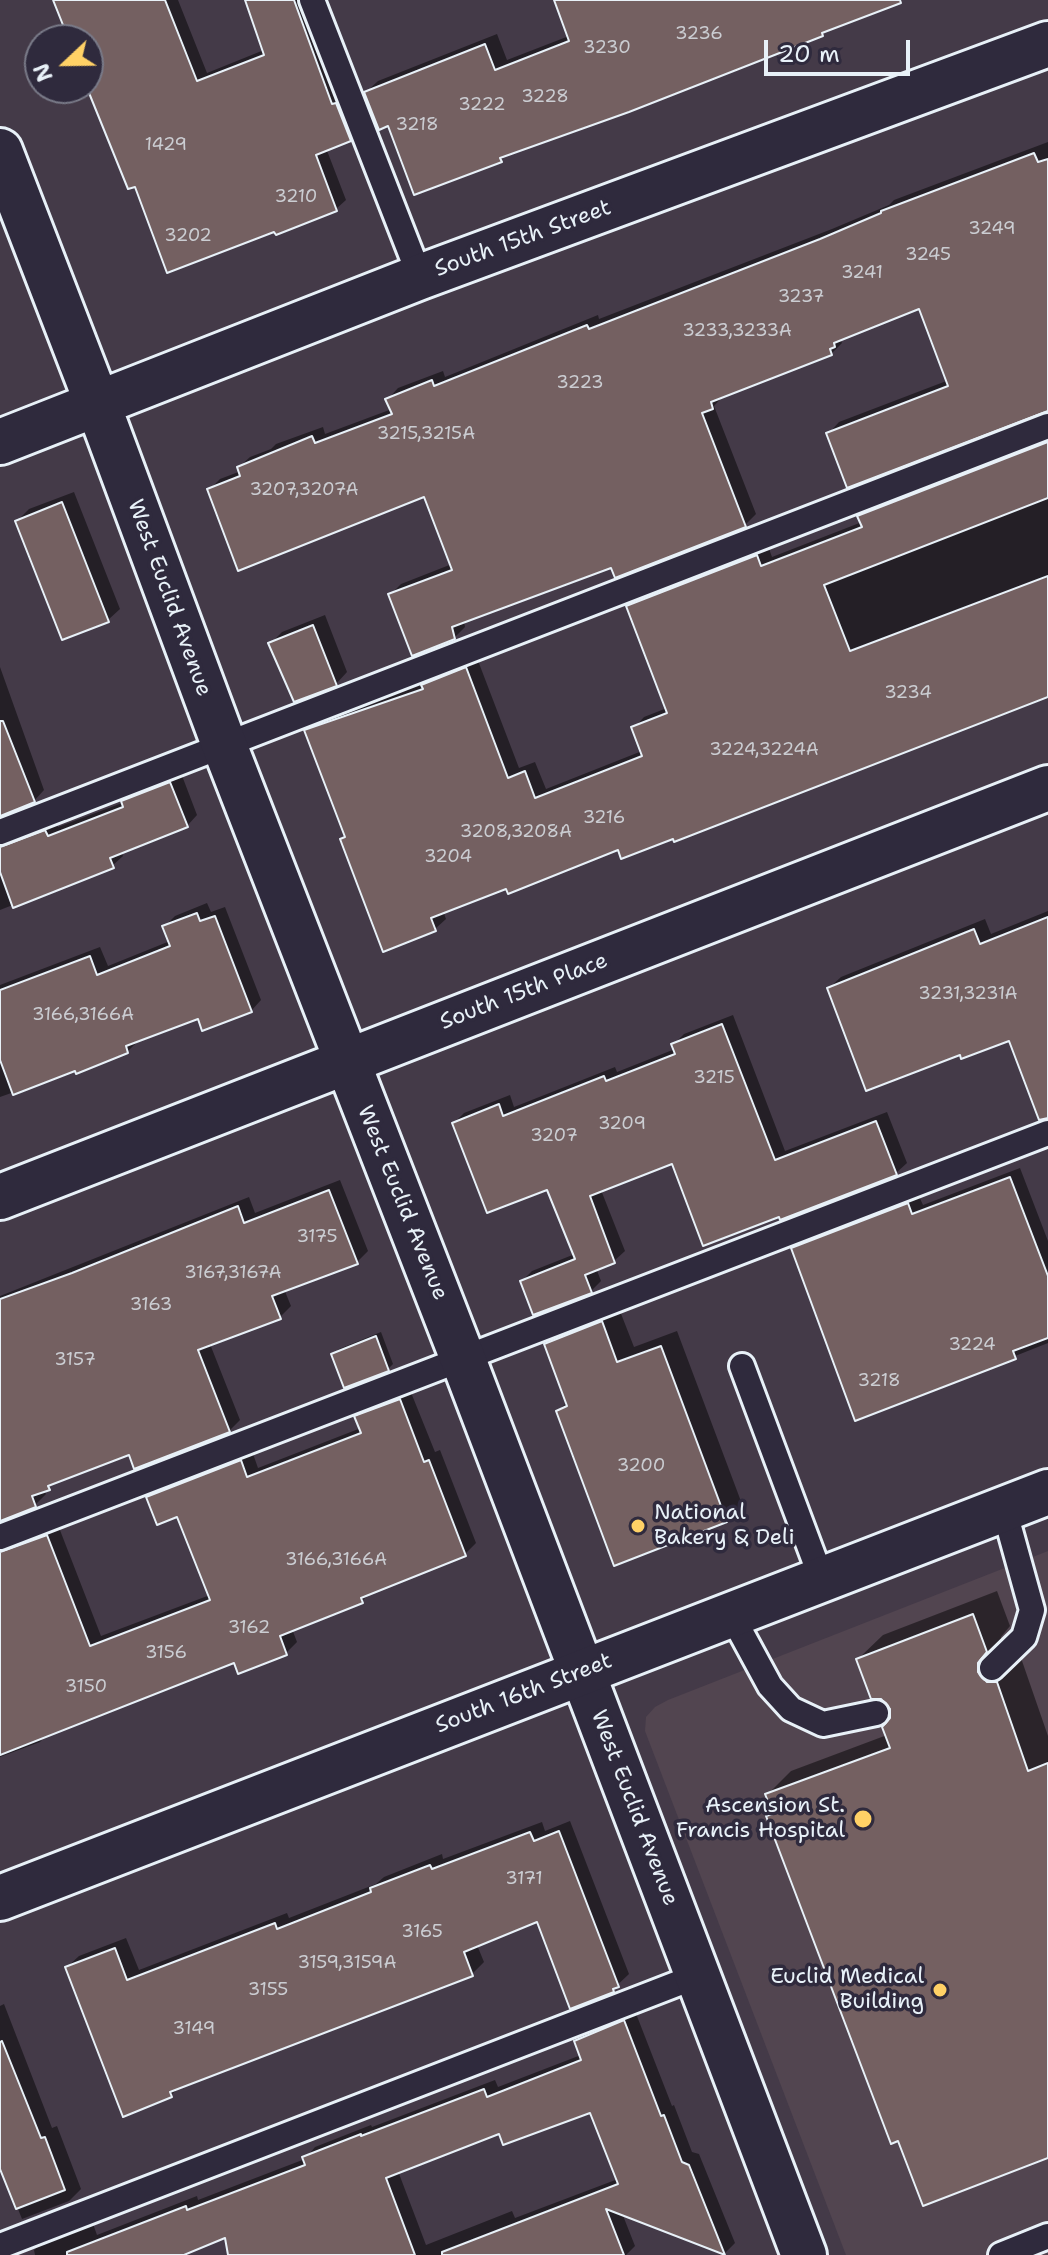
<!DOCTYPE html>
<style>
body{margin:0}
#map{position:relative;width:1048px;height:2255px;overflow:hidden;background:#443a48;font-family:"Shantell Sans",sans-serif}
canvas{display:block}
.north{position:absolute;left:24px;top:24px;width:80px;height:80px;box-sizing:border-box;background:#2f2a3d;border:2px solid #797a88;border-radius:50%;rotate:248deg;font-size:22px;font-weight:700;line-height:32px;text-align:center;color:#e8f1f8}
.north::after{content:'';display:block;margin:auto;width:28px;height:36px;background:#ffd166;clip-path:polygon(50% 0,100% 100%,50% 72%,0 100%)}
.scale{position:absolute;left:764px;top:40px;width:146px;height:36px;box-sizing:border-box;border:4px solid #e8f1f8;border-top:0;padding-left:10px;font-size:24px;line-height:28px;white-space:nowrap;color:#e8f1f8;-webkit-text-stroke:6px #2f2a3d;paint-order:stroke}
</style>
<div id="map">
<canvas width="1048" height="2255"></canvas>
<div class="north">N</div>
<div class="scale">20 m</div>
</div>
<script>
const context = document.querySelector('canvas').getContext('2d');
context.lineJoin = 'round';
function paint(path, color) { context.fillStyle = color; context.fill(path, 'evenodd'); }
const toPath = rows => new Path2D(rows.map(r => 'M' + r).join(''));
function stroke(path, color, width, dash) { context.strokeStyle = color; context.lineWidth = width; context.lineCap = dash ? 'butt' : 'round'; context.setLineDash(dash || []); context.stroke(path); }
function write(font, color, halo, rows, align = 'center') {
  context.font = font + ' "Shantell Sans",sans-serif'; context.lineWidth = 7; context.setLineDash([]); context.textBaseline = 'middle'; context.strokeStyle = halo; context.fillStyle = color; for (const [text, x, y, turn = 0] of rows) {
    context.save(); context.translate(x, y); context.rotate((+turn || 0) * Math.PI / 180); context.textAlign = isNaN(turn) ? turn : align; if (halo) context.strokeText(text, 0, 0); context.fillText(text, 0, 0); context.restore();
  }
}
const built = toPath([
 [1048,1551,1048,2255,846,2255,645,1731,646,1717,655,1707,668,1700]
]);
const shadow = toPath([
 [56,0,178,0,207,73,264,50,247,0,306,0,359,130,350,139,326,148,346,200,336,209,88,40,72,40],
 [560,0,902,0,828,29,822,35,507,154,500,161,389,124,366,92,378,81,497,34,507,60,569,36],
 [1048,142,1048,411,829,433,839,422,949,380,920,306,840,339,842,343,831,354,723,396,714,406,756,514,745,525,613,566,464,621,465,627,454,638,390,595,401,584,452,564,425,495,209,490,220,479,241,471,239,467,250,457,271,449,276,444,323,427,325,434,392,409,388,399,398,388,443,371,445,377,598,315,599,319,832,229,889,205,894,200],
 [1048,437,1048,693,674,836,619,847,507,886,443,911,446,919,435,929,342,839,347,835,307,731,317,720,427,682,434,675,477,658,519,768,535,762,546,789,642,751,634,728,644,717,667,708,628,606,639,595,768,546,772,557,862,522,860,516,870,506],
 [74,492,120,609,108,620,17,521,29,509],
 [325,615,347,672,336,684,271,643,282,632],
 [0,667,44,790,34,801,0,815],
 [181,773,197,815,187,826,121,851,123,856,112,866,0,910,0,833,56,821,58,827,122,803,133,791],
 [207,903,211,912,225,907,261,1000,251,1011,199,1017,138,1041,127,1052,0,1097,0,985,100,947,108,966,170,941,165,926,175,916],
 [1048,911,1048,1099,1010,1039,961,1052,829,988,841,977,985,919,991,934],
 [733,1015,785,1151,887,1112,907,1163,896,1173,781,1218,673,1162,601,1190,625,1251,614,1261,596,1268,601,1281,591,1291,522,1281,532,1271,575,1254,548,1187,454,1123,464,1113,510,1095,514,1107,615,1067,617,1072,675,1049,674,1044,684,1034],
 [1020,1168,1048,1241,1048,1343,856,1419,793,1249,803,1239,918,1194,923,1205],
 [340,1180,368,1251,357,1262,284,1289,291,1306,280,1317,210,1344,240,1420,229,1431,130,1453,55,1482,44,1490,46,1494,35,1505,0,1520,0,1296,249,1197,255,1213],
 [618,1306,634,1347,677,1331,742,1504,726,1520,558,1411,568,1401,546,1344,562,1328],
 [381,1332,393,1364,388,1369,333,1354,339,1349],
 [410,1390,435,1452,440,1450,476,1543,465,1554,372,1591,362,1601,292,1629,297,1642,286,1653,235,1661,46,1735,40,1742,0,1757,0,1536,58,1525,101,1636,210,1595,178,1514,148,1497,159,1487,252,1451,258,1468,361,1428,357,1417,368,1406],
 [997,1591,1010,1626,1001,1637,1001,1648,1012,1659,1021,1658,1048,1736,1048,2156,768,1817,774,1811,767,1795,791,1771,887,1735,892,1708,858,1659,883,1635],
 [570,1821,629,1974,612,1990,538,1920,477,1945,484,1962,472,1974,181,2086,171,2095,67,1967,79,1956,126,1938,139,1970,287,1913,289,1918,376,1884,384,1877,442,1854,443,1859,542,1822,545,1831],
 [4,2004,52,2128,57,2126,81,2189,69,2201,22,2219,0,2164,0,2006],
 [635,2011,672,2106,674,2105,692,2152,699,2154,735,2243,725,2253,622,2213,635,2246,626,2255,353,2255,243,2229,178,2255,35,2255,34,2250,44,2240,92,2221,97,2235,197,2196,198,2200,305,2159,315,2147,371,2125,372,2127,495,2080,498,2087,581,2055,576,2042,587,2031],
 [591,2110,618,2179,515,2218,512,2211,426,2245,398,2171,500,2132]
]);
const building = toPath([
 [53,0,165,0,197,81,264,55,245,0,294,0,332,104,336,103,351,141,316,155,337,211,276,235,274,232,167,273,135,187,128,189,87,88,88,40,69,40,53,0],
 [554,0,900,0,901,3,822,33,823,36,629,112,500,158,502,162,414,195,388,126,379,130,364,92,485,44,495,70,569,41,554,0],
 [1034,153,1038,162,1048,159,1048,411,847,488,826,433,948,386,919,309,834,343,835,347,830,349,832,355,711,402,713,409,702,413,746,527,615,578,611,568,452,627,455,639,412,656,388,594,452,570,424,497,238,571,207,489,240,476,237,467,312,436,315,443,392,414,385,399,432,380,434,386,587,325,589,329,820,239,881,213,881,211,1034,153],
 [1048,442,1048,498,824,585,850,651,1048,576,1048,697,674,842,673,839,621,859,618,850,508,894,506,889,431,918,436,931,383,952,340,839,345,837,304,730,423,689,421,685,466,667,508,778,525,771,535,798,642,756,631,727,667,713,626,606,757,555,761,566,862,527,857,516,1048,442],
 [62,502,109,622,62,640,15,521,62,502],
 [313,625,337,686,294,702,268,643,313,625],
 [0,721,3,721,35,802,0,816,0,721],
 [170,782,188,827,110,858,114,868,13,908,0,872,0,847,45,830,48,836,123,807,121,801,170,782],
 [197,913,200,921,215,916,252,1012,202,1031,198,1019,126,1046,128,1053,76,1074,75,1071,13,1095,0,1060,0,990,90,956,97,975,170,946,162,926,197,913],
 [1048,917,1048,1118,1039,1120,1009,1041,961,1059,960,1055,866,1091,827,988,974,929,980,944,1048,917],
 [722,1024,775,1160,876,1121,897,1175,780,1220,779,1217,703,1246,672,1164,590,1196,615,1263,585,1275,592,1293,533,1315,520,1281,575,1259,547,1190,487,1213,452,1123,499,1104,503,1116,604,1076,606,1081,675,1054,671,1044,722,1024],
 [1010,1177,1048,1276,1048,1338,1013,1351,1016,1359,855,1421,791,1248,908,1203,912,1214,1010,1177],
 [329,1190,358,1264,272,1296,281,1319,198,1350,230,1432,134,1469,129,1455,48,1486,50,1490,32,1496,36,1507,0,1521,0,1299,72,1273,238,1206,244,1223,329,1190],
 [602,1321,617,1362,661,1346,727,1522,614,1566,556,1411,567,1406,544,1344,602,1321],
 [376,1336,389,1371,344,1388,331,1354,376,1336],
 [400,1399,424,1462,429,1460,466,1556,361,1598,363,1603,280,1636,287,1655,238,1674,234,1663,0,1755,0,1552,47,1535,90,1646,210,1600,177,1517,157,1525,146,1497,241,1460,247,1477,361,1433,354,1416,400,1399],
 [973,1614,987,1652,978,1663,978,1672,987,1682,997,1682,1028,1771,1048,1763,1048,2158,923,2206,898,2141,891,2144,766,1816,773,1814,765,1794,890,1748,882,1727,890,1718,890,1709,881,1699,871,1699,856,1659,973,1614],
 [559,1831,619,1987,613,1989,614,1992,570,2009,537,1922,464,1952,473,1976,170,2092,172,2097,123,2117,65,1967,115,1948,127,1980,275,1923,277,1929,371,1892,370,1888,430,1865,432,1869,530,1832,534,1841,559,1831],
 [624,2020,661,2116,664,2115,682,2162,689,2165,725,2255,606,2209,624,2255,442,2255,442,2252,618,2184,590,2113,503,2145,499,2134,386,2178,415,2255,228,2255,225,2238,184,2255,67,2255,67,2252,186,2206,187,2210,305,2165,302,2157,361,2134,361,2136,484,2089,487,2097,581,2060,574,2041,624,2020],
 [2,2041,41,2138,45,2137,65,2190,16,2209,0,2169,0,2042,2,2041]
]);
const lane = toPath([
 [312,0,420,277],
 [0,832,1048,426],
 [742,1366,822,1580],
 [0,1537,1048,1133],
 [732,1616,770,1686,791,1709,823,1724,876,1713],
 [992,1668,1024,1637,1032,1610,1004,1509],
 [0,2246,697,1976],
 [1001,2255,1048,2236]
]);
const street = toPath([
 [0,151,98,405,225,747,463,1359,804,2255],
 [0,442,420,277,1048,44],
 [0,1197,1048,788]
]);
const secondary = toPath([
 [0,1898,1048,1492]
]);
const markers = [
 [638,1526,8,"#ffd166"],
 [863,1819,10,"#ffd166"],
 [940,1990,8,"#ffd166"]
];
const numberNames = [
 ["3236",699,34],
 ["3230",607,48],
 ["3228",545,97],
 ["3222",482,105],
 ["3218",417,125],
 ["1429",166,145],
 ["3210",296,197],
 ["3249",992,229],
 ["3202",188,236],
 ["3245",928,255],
 ["3241",862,273],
 ["3237",801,297],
 ["3233,3233A",737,331],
 ["3223",580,383],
 ["3215,3215A",426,434],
 ["3207,3207A",304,490],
 ["3234",908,693],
 ["3224,3224A",764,750],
 ["3216",604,818],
 ["3208,3208A",516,832],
 ["3204",448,857],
 ["3231,3231A",968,994],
 ["3166,3166A",83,1015],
 ["3215",714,1078],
 ["3209",622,1124],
 ["3207",554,1136],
 ["3175",317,1237],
 ["3167,3167A",233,1273],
 ["3163",151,1305],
 ["3224",972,1345],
 ["3157",75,1360],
 ["3218",879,1381],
 ["3200",641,1466],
 ["3166,3166A",336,1560],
 ["3162",249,1628],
 ["3156",166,1653],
 ["3150",86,1687],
 ["3171",524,1879],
 ["3165",422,1932],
 ["3159,3159A",347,1963],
 ["3155",268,1990],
 ["3149",194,2029]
];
const streetNames = [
 ["South 15th Street",523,239,-20],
 ["West Euclid Avenue",169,598,70],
 ["South 15th Place",524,992,-21],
 ["West Euclid Avenue",402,1203,68],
 ["South 16th Street",524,1694,-21],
 ["West Euclid Avenue",634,1808,69]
];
const poiNames = [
 ["National",654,1513,"left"],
 ["Bakery & Deli",654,1538,"left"],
 ["Ascension St.",845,1806],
 ["Francis Hospital",845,1831],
 ["Euclid Medical",924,1977],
 ["Building",924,2002]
];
paint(built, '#524550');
paint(shadow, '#0007');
paint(building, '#746061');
stroke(building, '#e8f1f8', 2);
stroke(lane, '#e8f1f8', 30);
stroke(street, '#e8f1f8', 50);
stroke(secondary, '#e8f1f8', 50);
stroke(lane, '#2f2a3d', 24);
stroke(street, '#2f2a3d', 44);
stroke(secondary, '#2f2a3d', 44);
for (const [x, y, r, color] of markers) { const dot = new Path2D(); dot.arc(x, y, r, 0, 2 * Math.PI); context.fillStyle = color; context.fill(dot); stroke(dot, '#2f2a3d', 3); }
write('18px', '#cbcdd2', null, numberNames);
write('22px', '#e8f1f8', '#2f2a3d', streetNames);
write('22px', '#e8f1f8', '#2f2a3d', poiNames, 'right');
</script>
